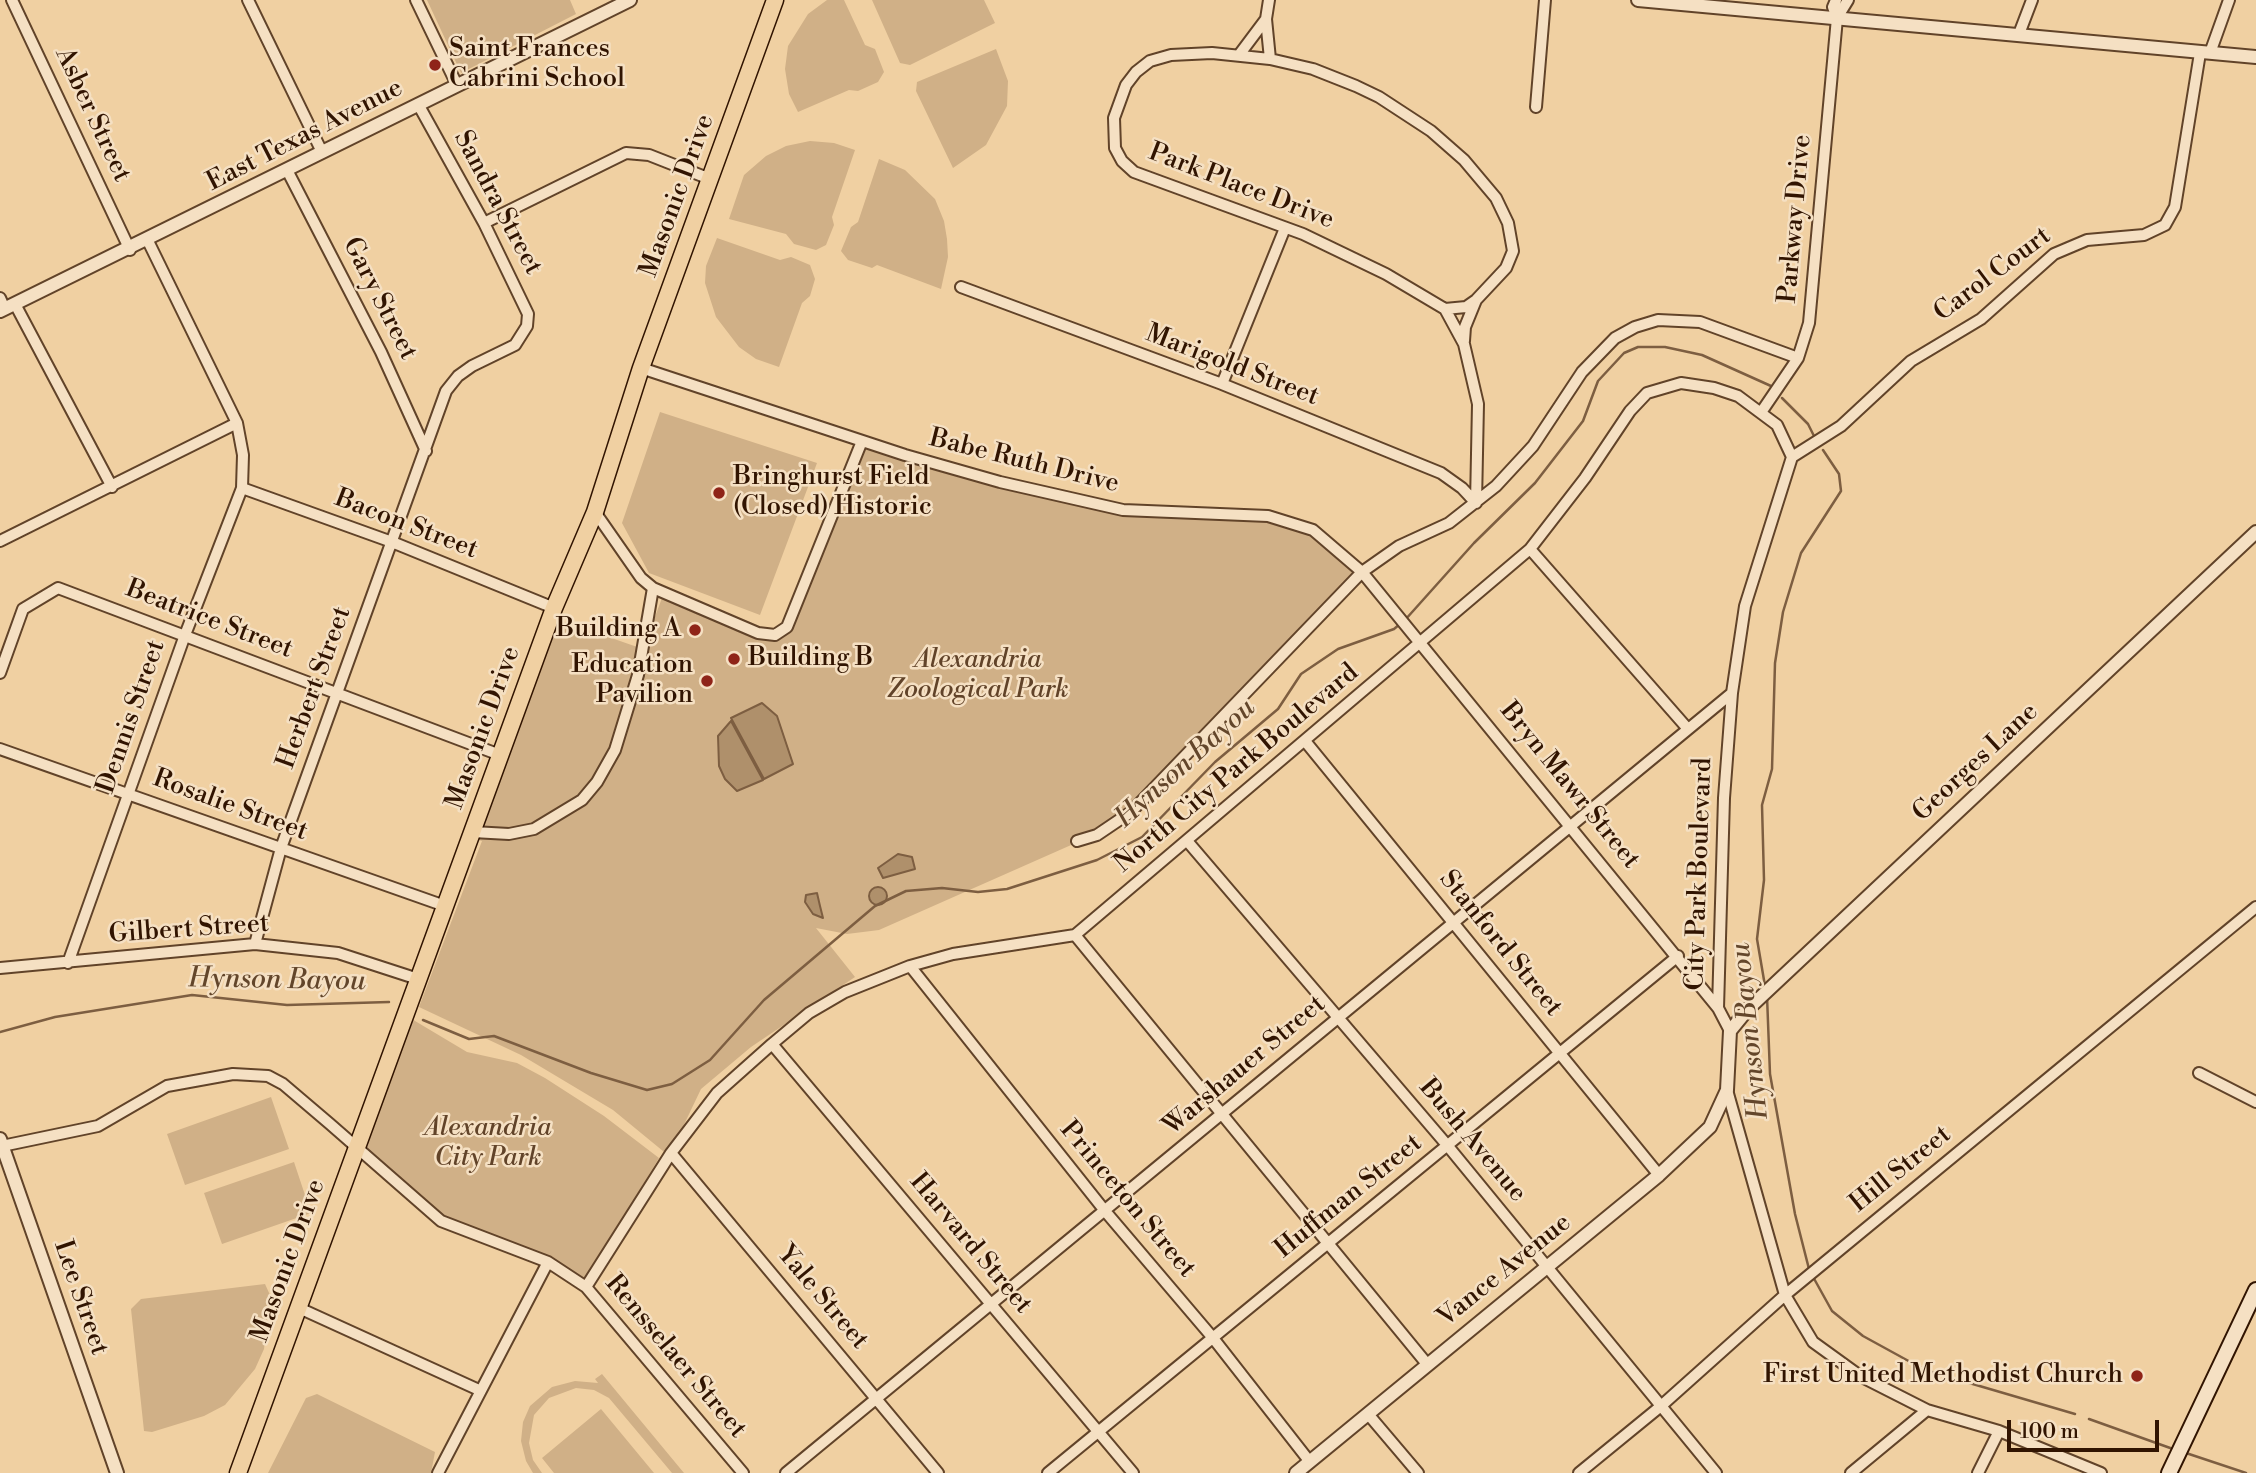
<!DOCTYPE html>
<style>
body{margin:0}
#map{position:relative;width:2256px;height:1473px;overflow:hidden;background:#f0d0a2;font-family:"Libre Bodoni",serif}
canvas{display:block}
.scale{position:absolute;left:2007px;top:1420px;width:152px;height:32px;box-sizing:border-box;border:4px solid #311401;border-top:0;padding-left:9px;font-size:21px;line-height:24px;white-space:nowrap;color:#311401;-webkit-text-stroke:5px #f5e0c3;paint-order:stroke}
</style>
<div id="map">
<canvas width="2256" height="1473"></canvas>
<div class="scale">100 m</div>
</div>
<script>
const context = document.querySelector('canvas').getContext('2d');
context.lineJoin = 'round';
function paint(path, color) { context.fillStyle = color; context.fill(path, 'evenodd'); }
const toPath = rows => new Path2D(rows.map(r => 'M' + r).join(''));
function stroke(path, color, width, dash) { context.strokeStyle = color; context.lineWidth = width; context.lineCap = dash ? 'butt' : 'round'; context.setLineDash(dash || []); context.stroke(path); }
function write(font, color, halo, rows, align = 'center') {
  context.font = font + ' "Libre Bodoni",serif'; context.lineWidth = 5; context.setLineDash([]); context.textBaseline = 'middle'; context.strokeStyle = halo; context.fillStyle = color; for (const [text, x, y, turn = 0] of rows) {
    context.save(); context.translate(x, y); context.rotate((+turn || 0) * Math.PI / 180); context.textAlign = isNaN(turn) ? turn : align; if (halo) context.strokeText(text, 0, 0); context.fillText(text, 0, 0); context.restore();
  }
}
const green = toPath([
 [427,0,570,0,576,14,461,73],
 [827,0,844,0,865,45,875,49,884,72,878,82,858,91,849,90,798,112,789,94,785,69,788,46,808,14],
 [872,0,984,0,995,23,910,65,900,63],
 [996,49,1008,81,1007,106,986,145,953,168,916,91,917,82],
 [810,141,834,143,855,150,832,217,834,225,826,245,816,250,794,244,786,234,729,219,744,175,766,156,786,146],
 [879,159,905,170,935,199,944,221,947,239,948,257,941,289,877,265,872,268,848,260,841,251,851,227,858,222],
 [717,238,780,260,791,257,810,265,815,279,810,296,802,303,779,367,756,359,739,347,716,317,705,283,706,266],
 [660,412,817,463,760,615,649,573,622,523],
 [863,441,1122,511,1245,515,1314,531,1361,578,1168,775,1096,834,879,930,847,934,816,928,855,977,751,1047,701,1089,669,1156,613,1110,521,1055,419,1007,482,841,474,839,551,617,643,649,662,598,758,634,782,632],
 [405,1015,467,1052,517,1063,545,1078,604,1116,659,1158,586,1280,530,1250,443,1218,357,1146],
 [271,1097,289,1149,185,1185,167,1134],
 [294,1162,311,1213,222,1244,204,1193],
 [265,1284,270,1295,264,1349,255,1369,225,1405,204,1416,152,1432,144,1431,131,1309,141,1299],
 [602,1374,684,1473,672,1473,609,1398,594,1390,576,1388,549,1398,534,1415,529,1443,533,1460,542,1473,533,1473,526,1461,521,1441,523,1422,530,1406,552,1387,575,1381,598,1383,595,1379],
 [317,1394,435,1452,431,1473,268,1473,306,1398],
 [601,1409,654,1473,554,1473,542,1458]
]);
const water = toPath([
 [762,703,777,716,793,764,764,779,731,718,762,703],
 [731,721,763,780,737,791,725,779,719,766,718,736,731,721],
 [898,854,912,857,915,869,883,878,878,868,898,854],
 '869 896a9 9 0 1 1 18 0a9 9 0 1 1-18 0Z',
 [817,893,820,906,823,918,813,914,805,902,806,895,817,893]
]);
const stream = toPath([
 [1782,398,1808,424,1814,436],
 [1405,620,1474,543,1535,483,1583,421,1598,381,1624,353,1638,347,1665,347,1702,355,1771,386],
 [1765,986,1757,939,1764,880,1762,805,1772,769,1775,663,1783,612,1801,553,1841,491,1839,474,1823,450],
 [1767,996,1770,1074,1795,1214,1809,1269],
 [423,1020,469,1039,494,1036,591,1073,647,1090,672,1084,710,1060,764,1000,875,906,906,891,942,888,978,892,1007,889,1097,860,1142,837,1215,762,1278,709,1301,674,1338,649,1394,629,1400,624],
 [0,1032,55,1017,192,995,287,1005,389,1002],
 [1812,1275,1832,1311,1863,1336,1925,1370,2075,1414],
 [2089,1419,2173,1449],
 [2186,1453,2246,1473]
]);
const minor = toPath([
 [12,0,130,250],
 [248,0,322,152],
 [416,0,457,85],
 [1269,0,1266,19,1270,59],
 [1837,18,1848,0],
 [2019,34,2032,0],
 [2210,53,2229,0],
 [1239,55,1266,19],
 [1536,107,1545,0],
 [287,170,381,352,426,451],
 [484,223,626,153,649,155,710,179],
 [961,287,1222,384,1441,473,1462,488,1476,503],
 [0,298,5,309],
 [15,304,112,487],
 [1445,309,1466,307,1476,300,1506,268,1513,251,1508,223,1496,198,1464,160,1431,131,1379,97,1356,86,1313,69,1270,59,1212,53,1171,55,1150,61,1136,72,1126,85,1114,118,1115,148,1122,161,1134,172,1303,234,1386,274,1445,309,1464,344,1478,404,1476,503],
 [1464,341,1465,327,1476,300],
 [641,368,905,455,1000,482,1123,510,1268,516,1313,530,1362,572,1718,1008],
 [1222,384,1285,228],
 [1762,411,1798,358,1809,323,1837,18,1833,7,1836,0],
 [1792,457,1841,426,1911,361,1981,319,2054,254,2087,240,2144,235,2165,225,2175,207,2200,53],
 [242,488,392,542,554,608],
 [595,512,641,578,653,588,758,633,775,635,787,627,862,441],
 [0,541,237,423],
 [1530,549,1688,729],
 [0,673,23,609,58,588,500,755],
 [1305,741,1659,1175],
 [0,749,445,906],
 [473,832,509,834,534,829,582,800,597,782,615,750,638,675,653,588],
 [1077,841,1097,835,1131,812,1362,572,1399,546,1449,523,1496,486,1533,446,1582,372,1615,338,1635,327,1658,320,1700,322,1798,358],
 [1188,842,1447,1145,1716,1473],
 [1075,935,1427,1364],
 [255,944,281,848,446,391,458,376,472,366,515,345,527,326,528,314,484,223,418,104],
 [68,963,185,635,242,488,243,455,237,423,148,241],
 [910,966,1105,1211,1213,1338,1310,1462],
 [0,968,255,944,338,953,418,979],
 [1730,1031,1718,1008,1724,798,1732,693,1745,606,1792,457],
 [772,1044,1133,1473],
 [2199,1073,2256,1102],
 [1727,1090,1785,1295,1813,1342,1860,1376,1927,1410,1999,1431,2101,1473],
 [2,1146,98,1126,167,1086,233,1074,268,1076,283,1084,330,1124,441,1221,548,1262,586,1287,743,1473],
 [671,1153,938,1473],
 [586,1287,671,1153,717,1093,772,1044,809,1013,845,992,910,966,953,954,1075,935,1530,549,1585,478,1630,411,1647,393,1681,383,1714,388,1738,396,1777,425,1792,457],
 [299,1308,479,1390],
 [1368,1414,1418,1473],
 [438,1473,548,1262],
 [786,1473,1732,693],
 [1048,1473,1678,956],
 [1579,1473,1661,1406,1785,1295,2256,907],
 [1851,1473,1927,1410],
 [1978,1473,1999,1431]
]);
const tertiary = toPath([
 [1638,0,2256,57],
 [0,311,630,0],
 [0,1139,117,1473],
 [1296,1473,1659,1175,1710,1127,1727,1090,1730,1031,1748,1009,2256,532]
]);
const secondary = toPath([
 [2169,1473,2256,1290]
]);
const primary = toPath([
 [238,1473,554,608,595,512,641,368,775,0]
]);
const markers = [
 [435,65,7,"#8f2418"],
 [719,493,7,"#8f2418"],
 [695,630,7,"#8f2418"],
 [734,659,7,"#8f2418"],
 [707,681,7,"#8f2418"],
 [2137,1376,7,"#8f2418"]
];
const poiNames = [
 ["Saint Frances",449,50],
 ["Cabrini School",449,80],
 ["Bringhurst Field",733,478],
 ["(Closed) Historic",733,508],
 ["Building A",681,630,"right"],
 ["Building B",748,659],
 ["Education",693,666,"right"],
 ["Pavilion",693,696,"right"],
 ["First United Methodist Church",2123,1376,"right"]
];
const streetNames = [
 ["Asber Street",92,115,65],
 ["East Texas Avenue",305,136,-27],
 ["Park Place Drive",1241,187,21],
 ["Masonic Drive",678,196,-70],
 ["Sandra Street",497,203,62],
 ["Parkway Drive",1796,219,-85],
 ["Carol Court",1993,275,-37],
 ["Gary Street",379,299,63],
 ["Marigold Street",1232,366,21],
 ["Babe Ruth Drive",1024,462,14],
 ["Bacon Street",406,525,21],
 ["Beatrice Street",209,620,21],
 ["Herbert Street",315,688,-70],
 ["Dennis Street",132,717,-71],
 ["Masonic Drive",484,728,-70],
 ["Georges Lane",1976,763,-43],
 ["North City Park Boulevard",1237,769,-40],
 ["Bryn Mawr Street",1569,786,51],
 ["Rosalie Street",230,806,20],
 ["City Park Boulevard",1700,874,-88],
 ["Gilbert Street",189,930,-4],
 ["Stanford Street",1500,944,51],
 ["Warshauer Street",1245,1066,-40],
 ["Bush Avenue",1472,1141,50],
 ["Hill Street",1901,1170,-39],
 ["Huffman Street",1349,1197,-39],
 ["Princeton Street",1127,1200,50],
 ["Harvard Street",970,1244,50],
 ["Masonic Drive",289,1261,-70],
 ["Vance Avenue",1505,1271,-39],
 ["Lee Street",80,1298,71],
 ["Yale Street",822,1298,50],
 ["Rensselaer Street",675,1357,50]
];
const parkNames = [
 ["Alexandria",978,661],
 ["Zoological Park",978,691],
 ["Alexandria",488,1129],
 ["City Park",488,1159]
];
const waterNames = [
 ["Hynson Bayou",1186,764,-42],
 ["Hynson Bayou",277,981,1],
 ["Hynson Bayou",1751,1031,-96]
];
paint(green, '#d0b087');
paint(water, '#af906b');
stroke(water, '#7d5e41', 2);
stroke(stream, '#7d5e41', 2.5);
stroke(minor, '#614329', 14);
stroke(tertiary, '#614329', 16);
stroke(secondary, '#311401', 18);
stroke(primary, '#311401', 19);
stroke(minor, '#f5e0c3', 10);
stroke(tertiary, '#f5e0c3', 12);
stroke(secondary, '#f5e0c3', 14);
stroke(primary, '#f0d0a2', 16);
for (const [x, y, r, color] of markers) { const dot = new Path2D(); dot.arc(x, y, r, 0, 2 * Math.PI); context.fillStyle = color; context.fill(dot); stroke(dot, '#f5e0c3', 2.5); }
write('26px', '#311401', '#f5e0c3', poiNames, 'left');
write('26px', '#311401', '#f5e0c3', streetNames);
write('italic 26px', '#614329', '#f5e0c3', parkNames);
write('italic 28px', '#63462b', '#f5e0c3', waterNames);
</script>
